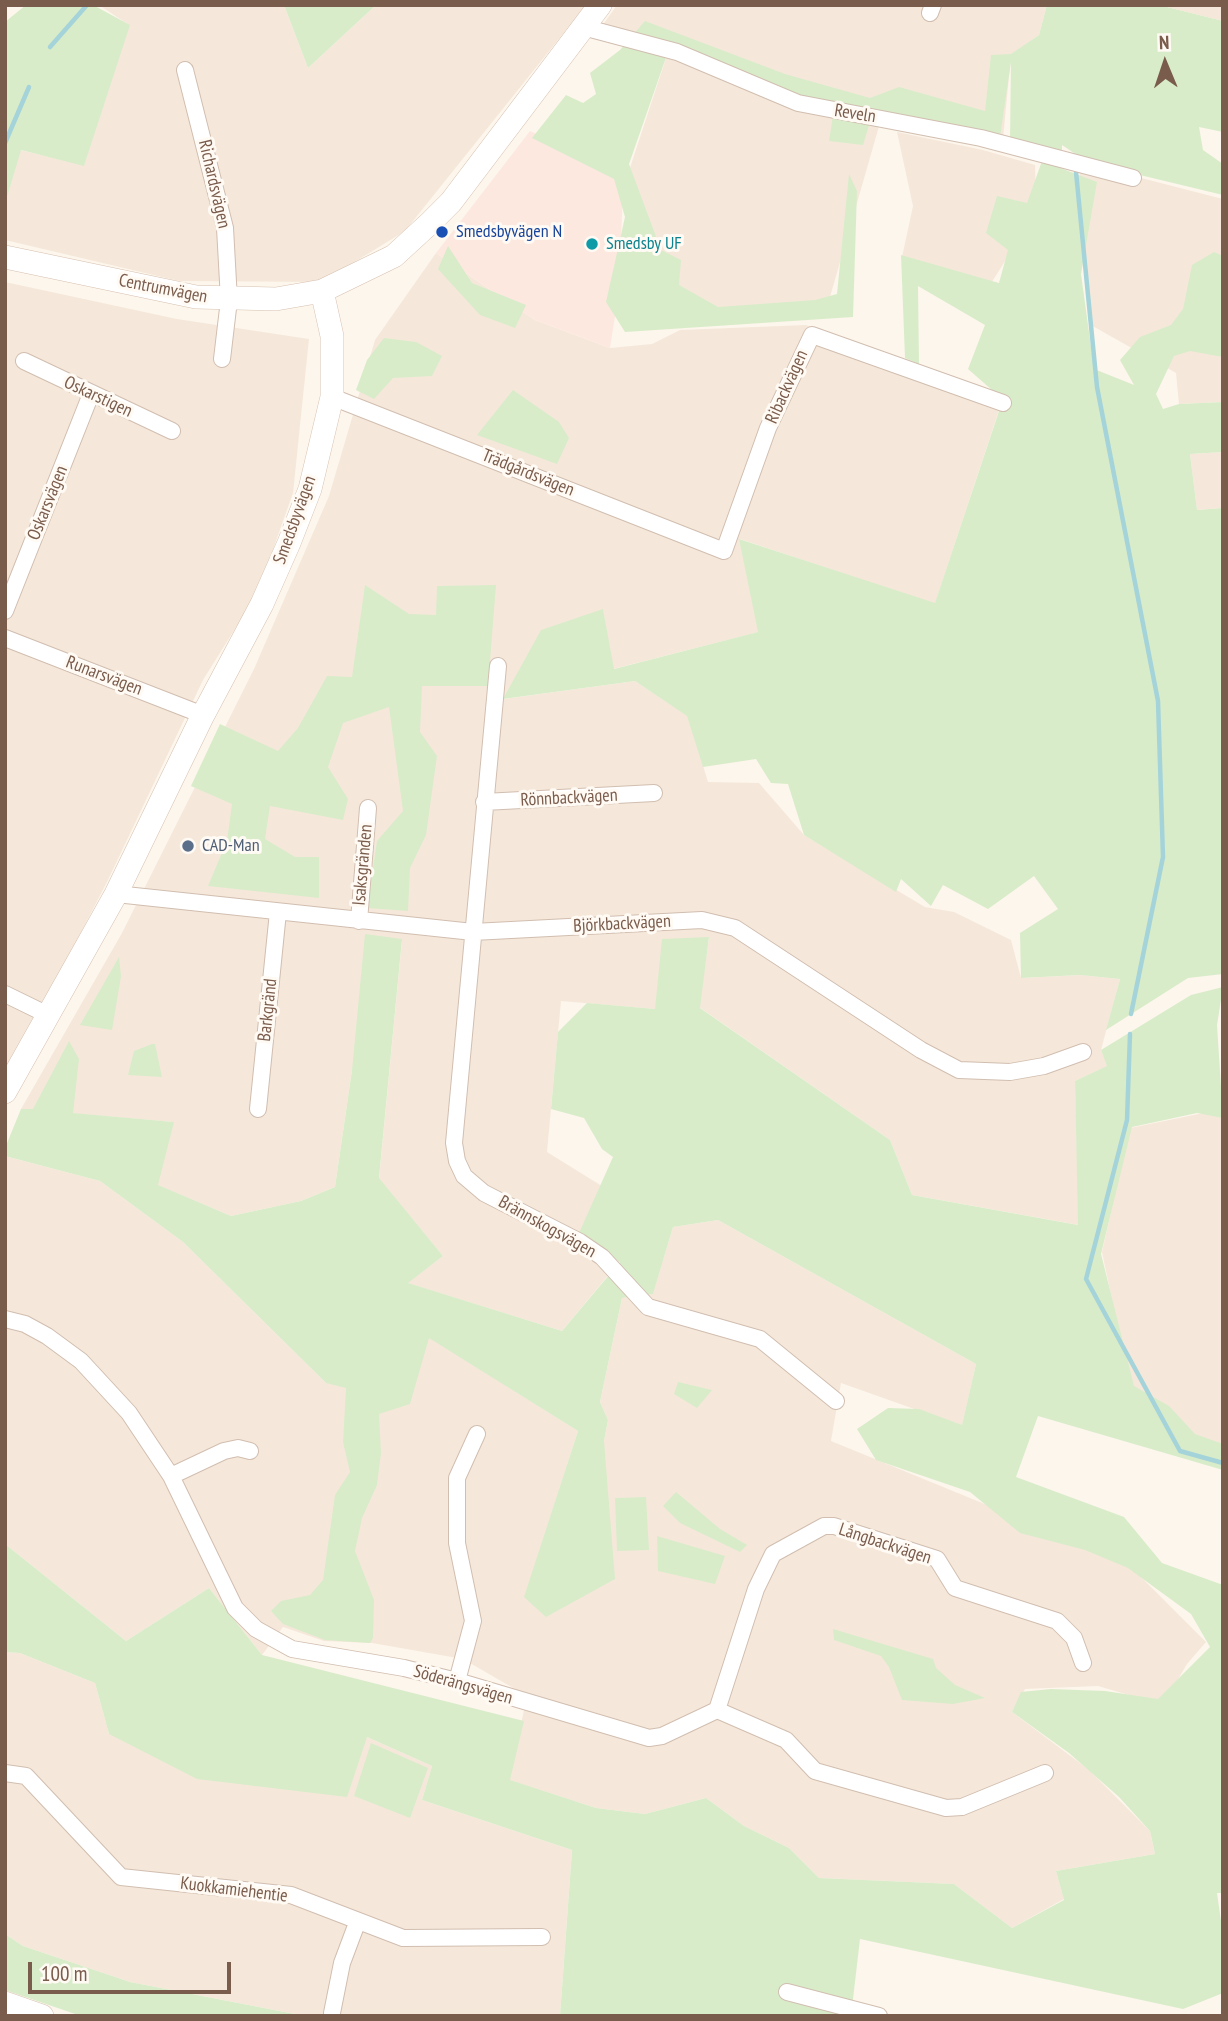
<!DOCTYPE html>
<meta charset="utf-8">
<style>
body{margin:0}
#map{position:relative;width:1228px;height:2021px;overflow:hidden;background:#fdf6ec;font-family:"PT Sans Narrow",sans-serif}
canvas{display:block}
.frame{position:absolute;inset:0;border:7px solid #7a5c4d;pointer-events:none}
.north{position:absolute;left:1130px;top:28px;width:70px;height:70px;-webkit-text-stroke:5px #fffaf3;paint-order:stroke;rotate:358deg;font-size:19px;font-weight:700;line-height:28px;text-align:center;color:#7a5c4d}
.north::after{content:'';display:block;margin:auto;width:24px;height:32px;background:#7a5c4d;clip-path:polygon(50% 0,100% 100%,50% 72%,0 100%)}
.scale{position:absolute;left:28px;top:1962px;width:203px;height:32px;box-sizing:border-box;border:4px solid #7a5c4d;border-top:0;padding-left:9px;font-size:21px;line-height:24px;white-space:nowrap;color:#7a5c4d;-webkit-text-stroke:5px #fffaf3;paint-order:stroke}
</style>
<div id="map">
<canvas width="1228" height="2021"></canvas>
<div class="frame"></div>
<div class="north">N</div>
<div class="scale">100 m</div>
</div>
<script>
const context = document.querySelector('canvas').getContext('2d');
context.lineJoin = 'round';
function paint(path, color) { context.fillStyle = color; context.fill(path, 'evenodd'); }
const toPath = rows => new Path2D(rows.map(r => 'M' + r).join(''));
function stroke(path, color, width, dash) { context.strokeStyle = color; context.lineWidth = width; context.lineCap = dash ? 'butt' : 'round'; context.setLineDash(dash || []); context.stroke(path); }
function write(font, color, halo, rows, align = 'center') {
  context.font = font + ' "PT Sans Narrow",sans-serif'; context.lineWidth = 6; context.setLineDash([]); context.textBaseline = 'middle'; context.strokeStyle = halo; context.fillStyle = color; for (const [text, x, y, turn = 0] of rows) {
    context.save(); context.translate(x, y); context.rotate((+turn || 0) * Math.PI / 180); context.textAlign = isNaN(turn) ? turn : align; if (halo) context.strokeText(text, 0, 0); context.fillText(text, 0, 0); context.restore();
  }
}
const residential = toPath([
 [99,5,284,5,308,68,376,5,586,5,405,231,322,282,179,281,5,240,5,204,20,150,84,165,129,25],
 [617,5,1047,5,1039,35,1011,55,1003,139,884,109,828,304,721,318,661,294,623,189,670,46,602,26],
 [1159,5,1223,5,1223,21],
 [897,132,983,150,1035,165,1038,258,1007,258,988,288,902,257,913,206],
 [1079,162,1223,199,1223,402,1179,404,1176,373,1089,324],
 [436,253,535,320,610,348,652,344,680,330,806,325,1004,395,935,604,740,539,759,632,613,669,603,610,504,699,635,681,688,716,708,782,759,783,804,835,925,907,954,912,1011,940,1021,978,1080,975,1120,979,1101,1050,1108,1066,1075,1081,1079,1225,912,1195,890,1140,699,1007,709,938,655,1009,561,1001,547,1152,655,1219,562,1331,407,1283,443,1256,379,1179,402,940,352,1070,335,1187,301,1201,231,1216,157,1185,173,1122,21,1109,122,933,254,669,329,496,375,340],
 [5,282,177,319,309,339,293,493,258,592,203,680,107,882,5,1079],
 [1223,452,1223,508,1197,510,1190,454],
 [1223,1109,1223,1464,1148,1437,1119,1333,1102,1252,1130,1128],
 [5,1156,100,1181,183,1242,326,1383,429,1337,578,1431,525,1597,604,1441,608,1420,600,1402,622,1298,653,1293,673,1227,718,1220,976,1364,962,1426,841,1383,831,1441,1126,1562,1206,1642,1187,1664,1163,1705,1098,1686,1025,1689,1012,1712,1088,1769,1150,1831,1155,1854,1056,1871,1064,1899,1012,1928,954,1884,819,1878,789,1848,744,1826,706,1798,645,1814,596,1808,509,1780,527,1696,463,1659,372,1643,324,1641,283,1627,262,1655,209,1588,126,1641,5,1544],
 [5,1652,20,1653,95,1683,109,1734,367,1737,432,1766,422,1800,572,1850,560,2016,305,2016,130,1982,23,1946,5,1934]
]);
const commercial = toPath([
 [530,131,628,175,623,189,619,291,610,348,535,320,436,253]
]);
const green = toPath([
 [26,5,93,5,130,25,84,166,21,150,5,204,5,22],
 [284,5,376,5,308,68],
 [1047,5,1159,5,1223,21,1223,132,1199,127,1203,150,1223,164,1223,195,1115,169,1077,155,1062,145,1062,156,1010,140,1011,62,1000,137,874,109,863,145,829,141,834,109,669,49,629,164,661,250,681,260,679,285,718,307,815,300,837,294,849,174,857,191,853,317,625,332,606,302,625,217,614,179,532,138,566,95,583,103,596,94,590,73,620,50,645,21,785,74,870,98,899,87,985,111,991,55,1011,54,1039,35],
 [1042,161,1097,182,1081,274,1094,369,1134,385,1120,360,1140,337,1171,325,1183,309,1192,265,1214,252,1223,256,1223,357,1190,351,1174,356,1156,394,1163,409,1179,404,1223,402,1223,452,1190,454,1197,510,1223,508,1223,974,1188,978,1106,1030,1120,979,1080,975,1021,978,1020,933,1058,909,1034,876,988,909,943,885,931,906,901,879,896,892,804,835,788,784,771,783,756,759,703,767,687,716,635,681,503,699,541,630,603,609,614,669,758,632,739,539,935,603,1004,396,992,390,968,369,985,325,918,286,919,364,905,358,901,255,999,283,1008,250,986,233,997,196,1027,203],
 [448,246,472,283,526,305,515,328,480,315,438,269],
 [384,338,416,342,442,356,432,376,393,378,374,399,356,390,367,360],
 [513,390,559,422,569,438,557,464,477,435],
 [365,585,409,614,436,615,437,586,496,585,488,686,422,686,420,732,437,756,426,835,410,868,408,911,367,908,377,841,403,811,389,707,343,723,328,767,348,799,343,820,270,806,265,839,295,857,319,857,319,898,208,886,227,841,232,804,191,786,220,724,278,751,298,728,327,676,352,677],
 [365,934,402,939,379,1178,443,1256,408,1283,562,1331,620,1262,579,1233,613,1157,602,1149,584,1118,551,1109,558,1032,587,1003,655,1009,662,939,709,937,700,1008,890,1140,912,1195,1078,1225,1075,1081,1107,1066,1101,1050,1191,995,1223,987,1217,1025,1223,1118,1197,1113,1132,1127,1101,1254,1134,1386,1169,1406,1195,1434,1223,1444,1223,1470,1038,1416,1016,1477,1124,1517,1162,1563,1223,1585,1223,1893,1217,1893,1223,1935,1223,1993,1183,2009,860,1939,851,2016,560,2016,572,1850,422,1800,432,1766,367,1737,347,1797,197,1779,109,1734,95,1683,20,1653,5,1652,5,1544,126,1641,209,1588,262,1655,524,1721,510,1780,596,1808,645,1814,706,1798,744,1826,789,1848,819,1878,954,1884,1012,1928,1064,1900,1056,1871,1155,1854,1150,1831,1119,1797,1069,1753,1012,1712,1021,1692,1051,1689,1105,1691,1158,1699,1210,1647,1191,1614,1128,1568,1085,1550,1020,1533,970,1492,876,1460,857,1429,888,1408,919,1409,962,1425,976,1364,718,1220,673,1227,653,1294,622,1298,600,1402,608,1420,604,1441,615,1579,546,1617,524,1597,578,1431,429,1338,410,1404,379,1414,381,1453,377,1485,362,1518,355,1551,374,1600,373,1638,370,1643,325,1640,283,1624,271,1611,281,1601,310,1595,323,1580,335,1495,350,1472,343,1442,346,1388,326,1383,183,1242,100,1181,5,1156,5,1148,21,1109,33,1109,69,1041,79,1059,73,1113,174,1122,158,1185,231,1216,301,1201,335,1187,352,1070],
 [119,957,121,976,112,1030,80,1025],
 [152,1044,155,1044,162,1077,128,1075,134,1051],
 [678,1382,712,1390,697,1408,674,1394],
 [676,1492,720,1529,747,1545,740,1552,680,1523,663,1506],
 [646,1497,649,1550,617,1551,615,1498],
 [657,1536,725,1556,715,1584,658,1571],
 [833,1629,933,1659,936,1668,955,1685,985,1698,953,1704,902,1700,889,1667,881,1656,834,1640],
 [371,1743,428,1768,410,1818,354,1796],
 [5,1934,23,1946,130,1982,305,2016,81,2016,5,1990]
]);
const stream = toPath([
 [50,47,87,5],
 [5,143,29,87],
 [1076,172,1097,387,1158,701,1163,857,1131,1014],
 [1130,1034,1127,1120,1086,1279,1180,1451,1223,1463]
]);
const minor = toPath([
 [930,13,933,5],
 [583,27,677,52,798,103,981,138,1133,178],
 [185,70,225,228,229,300,222,359],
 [24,361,172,431],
 [332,397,724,551,768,428,812,335,1003,403],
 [5,611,91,394],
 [5,638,203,715],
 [498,666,454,1143,457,1161,464,1176,484,1193,580,1242,602,1257,648,1307,760,1339,836,1401],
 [484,802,654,793],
 [116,894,473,932,702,920,735,928,921,1050,959,1070,1010,1072,1044,1066,1083,1052],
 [359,921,368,808],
 [5,994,48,1015],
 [258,1109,278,912],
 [5,1319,25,1324,47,1336,81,1361,129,1413,171,1476,235,1608,256,1629,292,1649,404,1668,457,1681,649,1738,662,1736,717,1710,786,1740,815,1771,946,1808,962,1807,1045,1773],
 [171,1476,224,1451,238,1448,250,1451],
 [457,1681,473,1621,457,1543,457,1478,477,1434],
 [717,1710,756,1589,773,1554,824,1526,834,1526,937,1559,955,1588,1057,1621,1074,1638,1083,1663],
 [5,1773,26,1776,121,1877,291,1895,403,1938,542,1937],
 [787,1992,879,2016],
 [332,2013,342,1963,357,1923]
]);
const secondary = toPath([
 [5,257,196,297,276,299,322,291,394,256,431,222,451,202,600,5],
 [5,1092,116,894,203,715,262,604,289,543,310,489,332,397,332,336,322,291],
 [5,2003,42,2016]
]);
const markers = [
 [442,232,7,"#1a4fb4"],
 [592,244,7,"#0f9aa8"],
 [188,846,7,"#5c6f8a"]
];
const streetNames = [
 ["Reveln",855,114,9],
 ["Richardsvägen",214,184,77],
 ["Centrumvägen",163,289,11],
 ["Ribackvägen",787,387,-66],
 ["Oskarstigen",98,397,25],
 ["Trädgårdsvägen",528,473,22],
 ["Oskarsvägen",48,503,-68],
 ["Smedsbyvägen",295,520,-70],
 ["Runarsvägen",104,676,21],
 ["Rönnbackvägen",569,798,-3],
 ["Isaksgränden",363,865,-85],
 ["Björkbackvägen",622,924,-3],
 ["Barkgränd",268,1010,-84],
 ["Brännskogsvägen",547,1227,29],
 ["Långbackvägen",885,1544,18],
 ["Söderängsvägen",463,1685,16],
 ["Kuokkamiehentie",234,1890,7]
];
const transitNames = [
 ["Smedsbyvägen N",456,232]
];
const cultureNames = [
 ["Smedsby UF",606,244]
];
const serviceNames = [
 ["CAD-Man",202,846]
];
paint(residential, '#f5e8da');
paint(commercial, '#fde8e0');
paint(green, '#d8ecc9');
stroke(stream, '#a5d3da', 4.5);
stroke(minor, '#d1beb0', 18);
stroke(secondary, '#d6c0b0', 24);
stroke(minor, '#fff', 16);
stroke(secondary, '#fff', 23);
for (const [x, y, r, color] of markers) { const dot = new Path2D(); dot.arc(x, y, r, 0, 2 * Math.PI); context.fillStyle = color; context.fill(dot); stroke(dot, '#fffaf3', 2.5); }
write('18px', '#7a5c4d', '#fffaf3', streetNames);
write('18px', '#164399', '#fffaf3', transitNames, 'left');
write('18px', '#0d838f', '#fffaf3', cultureNames, 'left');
write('18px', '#4e5e75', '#fffaf3', serviceNames, 'left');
</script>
